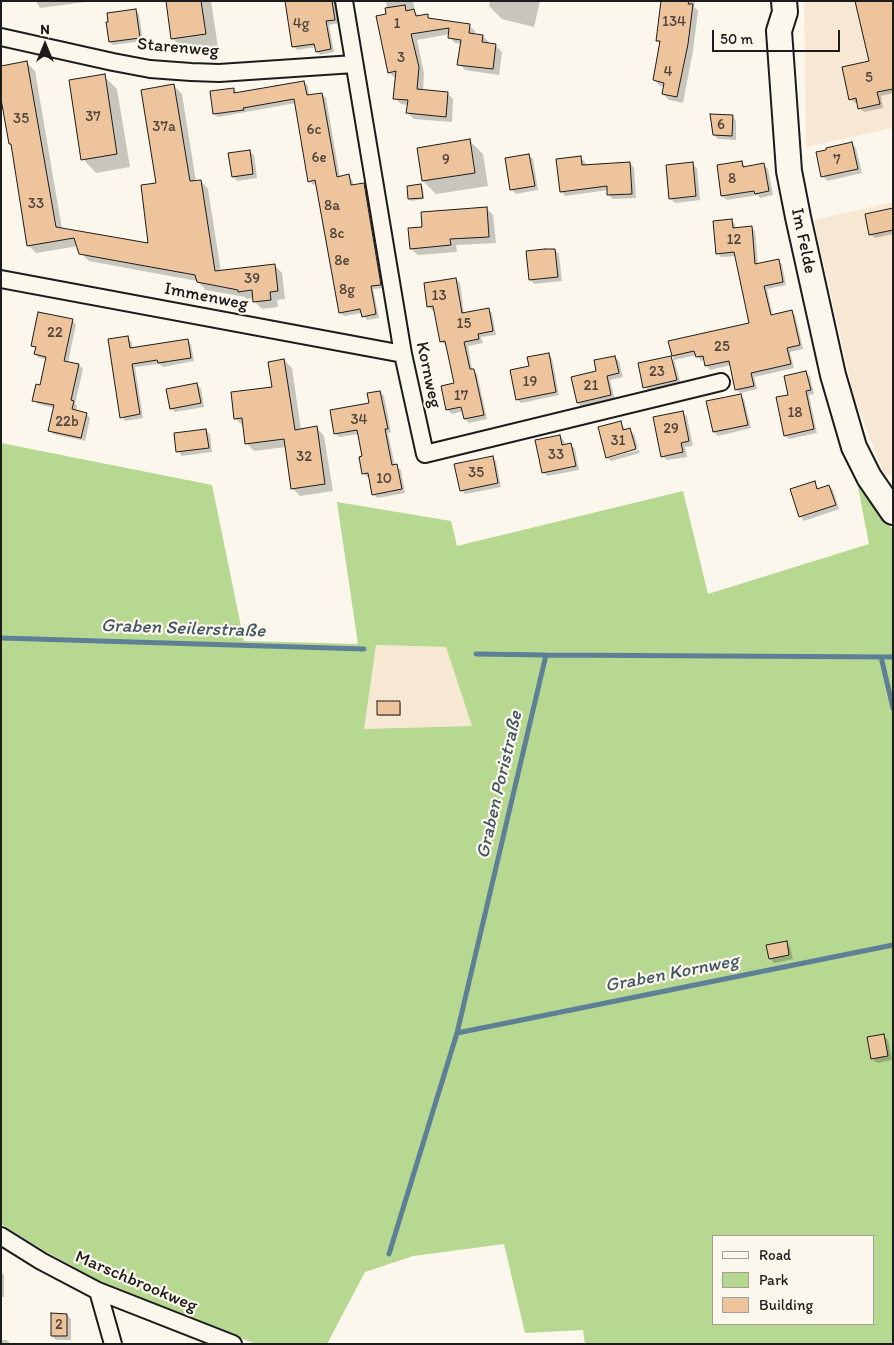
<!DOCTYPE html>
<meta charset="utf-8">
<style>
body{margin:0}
#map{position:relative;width:894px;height:1345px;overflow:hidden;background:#fbf7ec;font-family:Itim,sans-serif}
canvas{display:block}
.frame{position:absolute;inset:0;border:2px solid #1c1c1c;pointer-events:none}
.legend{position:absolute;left:712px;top:1235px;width:162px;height:90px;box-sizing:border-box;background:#fbf7ec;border:1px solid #a29f99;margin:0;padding:6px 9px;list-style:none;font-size:15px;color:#1c1c1c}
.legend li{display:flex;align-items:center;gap:10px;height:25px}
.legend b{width:25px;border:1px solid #a29f99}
.north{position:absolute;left:20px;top:20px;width:50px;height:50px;-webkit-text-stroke:4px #fbf7ec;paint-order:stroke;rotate:0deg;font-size:14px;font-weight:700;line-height:20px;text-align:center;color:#1c1c1c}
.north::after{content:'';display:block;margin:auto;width:18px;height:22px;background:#1c1c1c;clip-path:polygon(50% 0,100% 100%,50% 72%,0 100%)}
.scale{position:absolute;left:712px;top:30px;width:128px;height:22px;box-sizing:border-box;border:2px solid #1c1c1c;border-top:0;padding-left:6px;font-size:15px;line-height:18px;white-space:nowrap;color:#1c1c1c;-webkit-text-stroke:4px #fbf7ec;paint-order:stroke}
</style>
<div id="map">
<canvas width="894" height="1345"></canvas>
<div class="frame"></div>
<ul class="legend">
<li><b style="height:6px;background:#fbf7ec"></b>Road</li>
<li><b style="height:14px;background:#b6d891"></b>Park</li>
<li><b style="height:14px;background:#eec49d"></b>Building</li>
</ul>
<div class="north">N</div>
<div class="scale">50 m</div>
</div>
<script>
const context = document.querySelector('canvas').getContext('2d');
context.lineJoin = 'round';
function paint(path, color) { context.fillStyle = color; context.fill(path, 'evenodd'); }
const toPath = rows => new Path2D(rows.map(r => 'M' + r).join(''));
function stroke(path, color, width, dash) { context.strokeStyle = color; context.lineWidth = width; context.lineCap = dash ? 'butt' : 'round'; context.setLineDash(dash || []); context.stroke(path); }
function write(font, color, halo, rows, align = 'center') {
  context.font = font + ' Itim,sans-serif'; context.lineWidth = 4.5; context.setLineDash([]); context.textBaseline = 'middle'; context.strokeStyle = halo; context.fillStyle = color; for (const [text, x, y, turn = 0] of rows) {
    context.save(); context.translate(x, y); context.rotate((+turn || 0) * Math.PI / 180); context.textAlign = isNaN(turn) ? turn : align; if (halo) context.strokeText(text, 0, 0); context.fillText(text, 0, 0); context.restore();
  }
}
const built = toPath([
 [804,1,893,1,893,128,806,147],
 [893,202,893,473,885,477,854,397,814,220],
 [376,645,446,647,473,726,363,729]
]);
const green = toPath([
 [1,443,212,485,244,641,358,644,337,502,451,521,457,546,683,491,708,594,869,544,857,482,893,530,893,1344,585,1344,583,1330,525,1333,504,1244,413,1256,365,1272,327,1344,256,1344,114,1289,43,1250,1,1224],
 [376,645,446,647,472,726,364,729],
 [713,1236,873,1236,873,1324,713,1324]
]);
const shadow = toPath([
 [36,1,93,1,40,8],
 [167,1,211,1,218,47,186,51,172,38],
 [287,1,334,1,338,23,329,25,334,52,320,55,317,51,316,47,297,50,293,46],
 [386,1,413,1,415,12,420,17,427,16,432,20,469,25,475,31,475,35,483,36,489,42,488,45,496,46,502,52,499,75,465,70,459,64,462,44,455,43,449,37,450,34,417,40,424,73,423,91,447,93,453,99,452,122,414,119,408,113,408,105,401,104,395,98,397,78,395,78,389,72,388,15],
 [490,1,540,1,534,27,502,19,489,6],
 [662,1,695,1,694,7,698,11,693,51,683,103,669,100,663,94,665,87,660,86,654,80,661,44,658,40],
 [893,1,893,93,881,96,883,108,864,112,860,108,858,103,855,103,851,99,871,62],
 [136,11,139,14,143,41,113,45,110,42,107,23],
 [27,63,35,71,62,229,149,245,174,86,182,94,196,182,201,181,208,189,221,272,274,265,282,273,285,299,277,300,278,307,262,309,254,301,254,298,247,299,245,297,206,290,197,281,89,261,81,253,78,246,36,253,28,245,12,145,10,143],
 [104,76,117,89,130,167,96,173,83,159],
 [304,82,308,86,309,96,322,94,326,98,340,178,349,176,352,180,354,186,363,184,367,188,384,288,373,289,379,318,367,320,362,313,344,316,340,312,317,184,313,185,310,181,296,103,218,117,214,114,233,89,238,93],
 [732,116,736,121,736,140,718,139,714,135],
 [470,141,483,154,488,186,436,194,423,181],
 [852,143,856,148,862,173,827,181,823,176],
 [249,151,254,155,257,178,237,181,233,176],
 [529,155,533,159,538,190,516,194,511,189],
 [581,158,585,162,586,166,630,163,634,168,636,198,613,199,609,195,608,190,565,196,561,191],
 [742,163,747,168,764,165,768,169,773,195,760,198,758,195,727,200,722,196],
 [692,164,697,168,700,200,675,203,671,199],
 [421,186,423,187,424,199,411,201,410,199],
 [487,209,493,215,496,243,456,245,457,252,418,255,411,249,423,228],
 [893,209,893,234,875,238,870,234],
 [731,220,735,224,736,229,751,227,755,231,758,264,778,261,782,264,786,285,767,289,773,316,791,311,795,315,803,349,790,352,794,368,754,377,757,389,740,393,736,389,731,365,710,370,707,366,705,360,701,361,697,355,674,360,681,384,649,391,645,387,671,357,674,360,670,342,750,324,736,256,721,257,717,253],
 [555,250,559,254,562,281,534,284,530,279],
 [456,279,460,283,464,314,488,309,492,313,496,335,481,337,483,343,468,346,472,369,477,374,487,419,469,423,465,419,464,411,452,414,448,410,443,386,456,384,448,345,445,345,441,341,435,310,433,311,429,307],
 [72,321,76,324,68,363,79,365,83,369,75,404,77,406,76,411,86,414,90,418,85,441,53,434,49,431,54,408,38,404,34,400,41,386,47,359,39,358,35,354,36,349,32,345],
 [127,337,131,341,133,349,187,340,191,344,194,361,163,367,160,364,135,367,143,418,125,421,122,417],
 [548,354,552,358,559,395,521,403,517,399,531,367],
 [615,357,619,361,623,377,610,380,615,400,582,407,578,403,598,372],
 [284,360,292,368,301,430,317,428,324,436,333,491,300,496,292,488,286,447,254,451,246,443,244,427,236,419,233,393,274,388],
 [806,372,810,377,814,394,809,395,817,433,789,439,785,435,789,396],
 [197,384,201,389,204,407,175,412,171,408],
 [380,392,384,396,391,432,388,433,395,466,401,470,405,493,377,498,373,494,370,477,367,477,363,473,364,457,359,434,339,437,336,434,370,404],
 [740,395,744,399,751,428,718,436,714,432,708,402],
 [683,412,687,417,693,446,685,447,687,457,667,460,662,456],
 [620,423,624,427,626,431,630,430,634,434,638,447,608,456,608,458,607,457],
 [206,430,210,435,212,452,182,456,178,451],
 [560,436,564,441,565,446,571,445,575,449,579,470,547,476,543,472],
 [639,450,640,453,611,461,608,458],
 [492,457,496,461,501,487,465,494,461,490],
 [814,483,819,489,829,486,833,490,839,509,804,521,800,516],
 [399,703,401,704,401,716,380,716,378,714],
 [786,942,790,947,793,959,774,963,770,958],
 [883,1035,888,1040,892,1060,877,1063,872,1058],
 [1,1272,4,1275,4,1297,1,1297],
 [67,1315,71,1319,71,1340,56,1340,52,1336],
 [1,1340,7,1340,11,1344,1,1344]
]);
const stream = toPath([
 [1,638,364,649],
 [476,654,546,655],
 [881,657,893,708],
 [457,1033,893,945],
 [389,1254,457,1033,546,655,893,657]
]);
const building = toPath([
 [166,1,201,1,206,34,171,39,166,1],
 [285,1,332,1,335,20,326,21,331,49,316,52,314,44,292,47,285,1],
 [661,1,689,1,688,4,693,4,688,44,677,97,662,94,664,83,653,80,660,41,656,41,661,1],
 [855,1,893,1,893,89,877,92,880,104,858,109,856,98,849,100,842,67,869,61,855,1],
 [405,5,406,11,414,9,416,16,428,14,428,18,470,24,469,33,483,35,482,42,496,44,493,69,457,65,461,40,448,38,449,28,411,34,419,67,417,89,448,92,446,117,406,113,408,100,393,99,396,71,388,73,376,16,386,14,385,8,405,5],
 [136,9,140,38,109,42,106,22,108,22,107,13,136,9],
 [27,61,56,227,148,243,141,185,156,183,141,90,174,84,190,181,201,180,215,271,275,264,278,291,270,292,271,300,253,302,252,290,238,292,238,290,197,282,195,275,79,254,74,238,27,246,11,144,9,144,1,99,1,66,27,61],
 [105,74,117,154,81,160,69,80,105,74],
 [304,81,307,95,322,93,337,177,349,174,351,185,364,183,381,285,371,286,376,314,362,317,360,309,339,313,315,180,308,182,294,99,243,108,244,110,213,114,210,91,234,88,234,93,304,81],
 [710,114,733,115,732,136,713,135,710,114],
 [470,139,475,173,422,181,417,148,470,139],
 [852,142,858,169,821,177,816,152,826,150,826,148,852,142],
 [250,150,253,174,232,177,228,153,250,150],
 [529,154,535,186,510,190,505,158,529,154],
 [581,156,582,165,630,162,632,194,607,195,607,186,560,192,556,159,581,156],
 [742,161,743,167,764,163,769,191,755,194,754,191,721,196,717,165,742,161],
 [693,162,696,196,669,199,666,165,693,162],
 [421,184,423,198,408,199,407,186,421,184],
 [487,207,489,237,450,239,451,245,410,249,408,228,422,227,421,212,487,207],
 [893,208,893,230,869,235,865,214,893,208],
 [732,219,733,228,752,226,755,264,779,259,783,282,764,286,771,315,792,310,800,345,787,348,791,364,751,373,754,386,735,390,729,361,705,366,703,356,696,357,694,351,672,356,668,341,749,323,734,252,716,254,713,221,732,219],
 [545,249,555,249,558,277,529,280,526,251,545,249],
 [456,278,462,313,489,308,493,331,478,334,479,339,464,342,470,369,474,369,484,415,464,419,461,407,446,410,441,386,454,383,445,341,440,342,433,306,427,307,424,283,456,278],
 [38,312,73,319,64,361,79,364,71,400,74,401,72,409,87,413,81,438,48,431,54,405,32,401,36,384,40,385,46,357,34,354,36,347,31,346,38,312],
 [128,336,130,348,188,339,191,358,158,363,157,360,132,364,140,414,120,418,108,339,128,336],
 [549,353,556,392,516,400,510,370,529,366,527,357,549,353],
 [615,356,619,373,607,376,611,395,577,403,571,377,596,371,594,360,615,356],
 [671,356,677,380,643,388,638,363,671,356],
 [284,359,295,430,317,426,325,484,291,489,284,439,245,444,242,418,234,419,231,392,272,387,268,362,284,359],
 [806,371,811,390,806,391,814,429,784,436,776,397,788,395,784,376,806,371],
 [197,383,201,403,170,409,166,389,197,383],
 [380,391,388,429,385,429,392,465,397,464,402,489,372,495,368,473,362,474,359,457,362,456,357,430,334,434,330,410,369,403,367,393,380,391],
 [741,394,748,425,713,432,706,401,741,394],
 [683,411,689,441,681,443,683,452,661,457,653,417,683,411],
 [621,421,623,430,630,428,636,449,606,458,598,427,621,421],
 [206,429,209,448,176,452,174,433,206,429],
 [560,435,562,445,571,443,576,466,542,473,535,440,560,435],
 [493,456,498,483,460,491,454,464,493,456],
 [815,481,817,489,829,485,836,505,799,517,790,489,815,481],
 [377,701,400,701,400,715,377,715,377,701],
 [787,941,789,955,769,959,766,945,787,941],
 [884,1034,888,1056,871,1059,867,1037,884,1034],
 [51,1313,67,1314,67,1336,51,1336,51,1313]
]);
const street = toPath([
 [344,1,403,354,425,454,721,382],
 [1,37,113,62,150,69,191,72,219,73,354,64],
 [1,279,403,354],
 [1,1236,41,1261,98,1291,233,1344],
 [98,1291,113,1344]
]);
const secondary = toPath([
 [784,1,785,12,779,31,789,171,798,217,833,375,854,447,869,477,893,512]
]);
const numberNames = [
 ["134",674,22],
 ["4g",301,24],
 ["1",397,24],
 ["3",401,58],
 ["4",668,72],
 ["5",869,78],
 ["37",93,117],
 ["35",21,119],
 ["6",721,125],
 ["37a",164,127],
 ["6c",314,130],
 ["6e",319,158],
 ["9",446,160],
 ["7",837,160],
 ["8",732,179],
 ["33",36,204],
 ["8a",332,206],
 ["8c",337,234],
 ["12",734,240],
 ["8e",342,261],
 ["39",252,279],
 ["8g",347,290],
 ["13",439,296],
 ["15",464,324],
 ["22",55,333],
 ["25",722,347],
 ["23",657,372],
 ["19",530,382],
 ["21",591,386],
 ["17",461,396],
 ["18",795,413],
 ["34",359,420],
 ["22b",67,422],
 ["29",671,429],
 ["31",618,441],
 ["33",556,455],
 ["32",304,457],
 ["35",476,473],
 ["10",384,479],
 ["2",59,1325]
];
const streetNames = [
 ["Starenweg",178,48,5],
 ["Im Felde",803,241,78],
 ["Immenweg",206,297,11],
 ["Kornweg",428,375,78],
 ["Marschbrookweg",136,1282,23]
];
const waterNames = [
 ["Graben Seilerstraße",183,629,2],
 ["Graben Poristraße",500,785,-77],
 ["Graben Kornweg",672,974,-11]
];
paint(built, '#f7e8d4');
paint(green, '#b6d891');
paint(shadow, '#0003');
stroke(stream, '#5e8097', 5);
paint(building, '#eec49d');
stroke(building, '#1c1c1c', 1);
stroke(street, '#1c1c1c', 20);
stroke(secondary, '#1c1c1c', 28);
stroke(street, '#fbf7ec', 16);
stroke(secondary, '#fbf7ec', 24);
write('15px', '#50463c', null, numberNames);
write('18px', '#1c1c1c', '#fbf7ec', streetNames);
write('italic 19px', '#425664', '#fbf7ec', waterNames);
</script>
